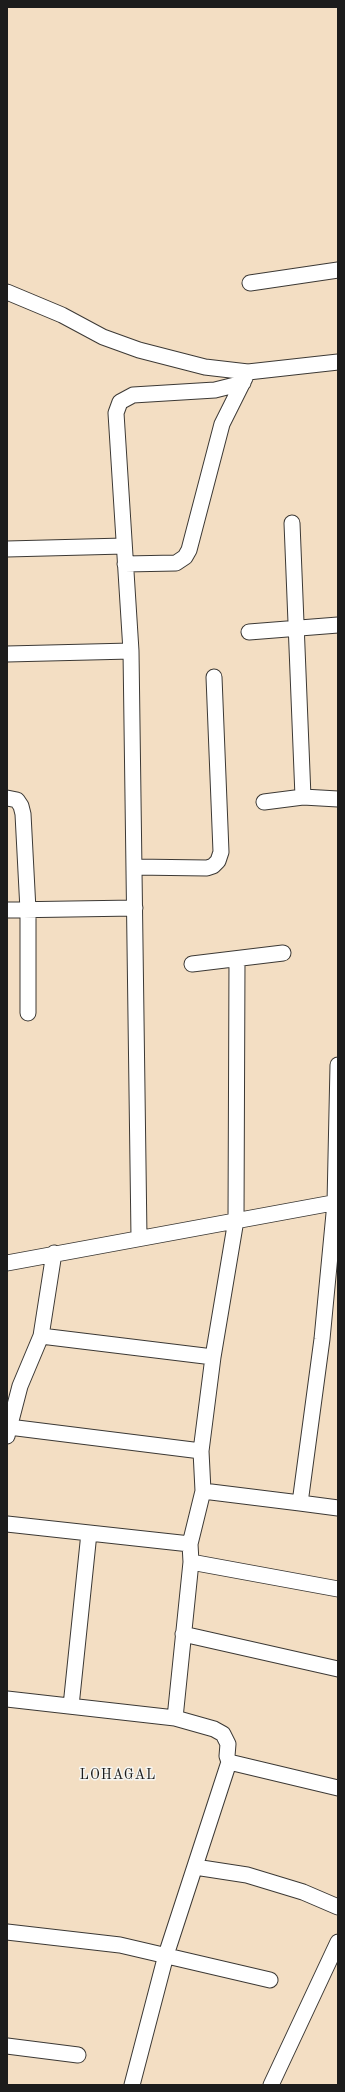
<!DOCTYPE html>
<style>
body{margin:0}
#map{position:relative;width:345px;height:2092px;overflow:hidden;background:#f3dec3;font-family:"Old Standard TT",serif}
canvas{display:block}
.frame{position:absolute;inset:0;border:8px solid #1c1c1c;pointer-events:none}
</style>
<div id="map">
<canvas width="345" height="2092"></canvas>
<div class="frame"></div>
</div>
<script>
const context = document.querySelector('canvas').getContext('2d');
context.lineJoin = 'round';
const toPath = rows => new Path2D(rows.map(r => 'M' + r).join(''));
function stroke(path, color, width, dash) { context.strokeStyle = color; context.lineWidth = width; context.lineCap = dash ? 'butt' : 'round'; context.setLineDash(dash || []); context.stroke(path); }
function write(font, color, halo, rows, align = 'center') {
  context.font = font + ' "Old Standard TT",serif'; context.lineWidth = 3; context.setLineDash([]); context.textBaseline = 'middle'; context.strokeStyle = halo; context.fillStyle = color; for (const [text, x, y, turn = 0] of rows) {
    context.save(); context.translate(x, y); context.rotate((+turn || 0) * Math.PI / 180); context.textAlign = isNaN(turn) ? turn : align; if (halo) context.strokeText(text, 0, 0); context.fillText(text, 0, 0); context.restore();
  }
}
const street = toPath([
 [250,283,338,270],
 [7,292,62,315,103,337,139,350,205,367,248,372,338,362],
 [292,523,303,797],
 [7,549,124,546],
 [125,564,176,563,185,557,189,550,222,424,245,378],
 [249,632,338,625],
 [7,654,131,651],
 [7,798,17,800,21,806,23,814,28,910,28,1013],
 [264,802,303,797,338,799],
 [134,867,207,868,213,866,218,861,221,852,214,677],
 [7,910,135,908],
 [192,964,283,953],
 [338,1065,335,1203,322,1339,300,1503,338,1508],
 [139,1237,131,651,116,413,120,402,133,395,215,390,243,383],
 [7,1263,338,1202],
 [41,1336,213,1357],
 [9,1427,201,1451],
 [7,1436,20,1386,41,1336,54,1253],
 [203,1491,300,1503],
 [7,1524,190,1544],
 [191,1562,338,1589],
 [183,1634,338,1669],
 [7,1699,175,1718,191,1562,190,1544,203,1491,201,1451,213,1357,236,1220,237,960],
 [71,1706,89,1533],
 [175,1718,214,1729,223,1734,228,1744,227,1756,229,1762,338,1788],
 [195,1867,247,1875,303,1892,338,1907],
 [7,1932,120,1945,270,1980],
 [7,2046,78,2055],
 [132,2085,166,1955,229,1762],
 [271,2085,338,1942]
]);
const quarterNames = [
 ["LOHAGAL",118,1775]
];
stroke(street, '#3c3935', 17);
stroke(street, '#fff', 15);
context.letterSpacing = '1px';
write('14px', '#1c1c1c', '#f6f6f2', quarterNames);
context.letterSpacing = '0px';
</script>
